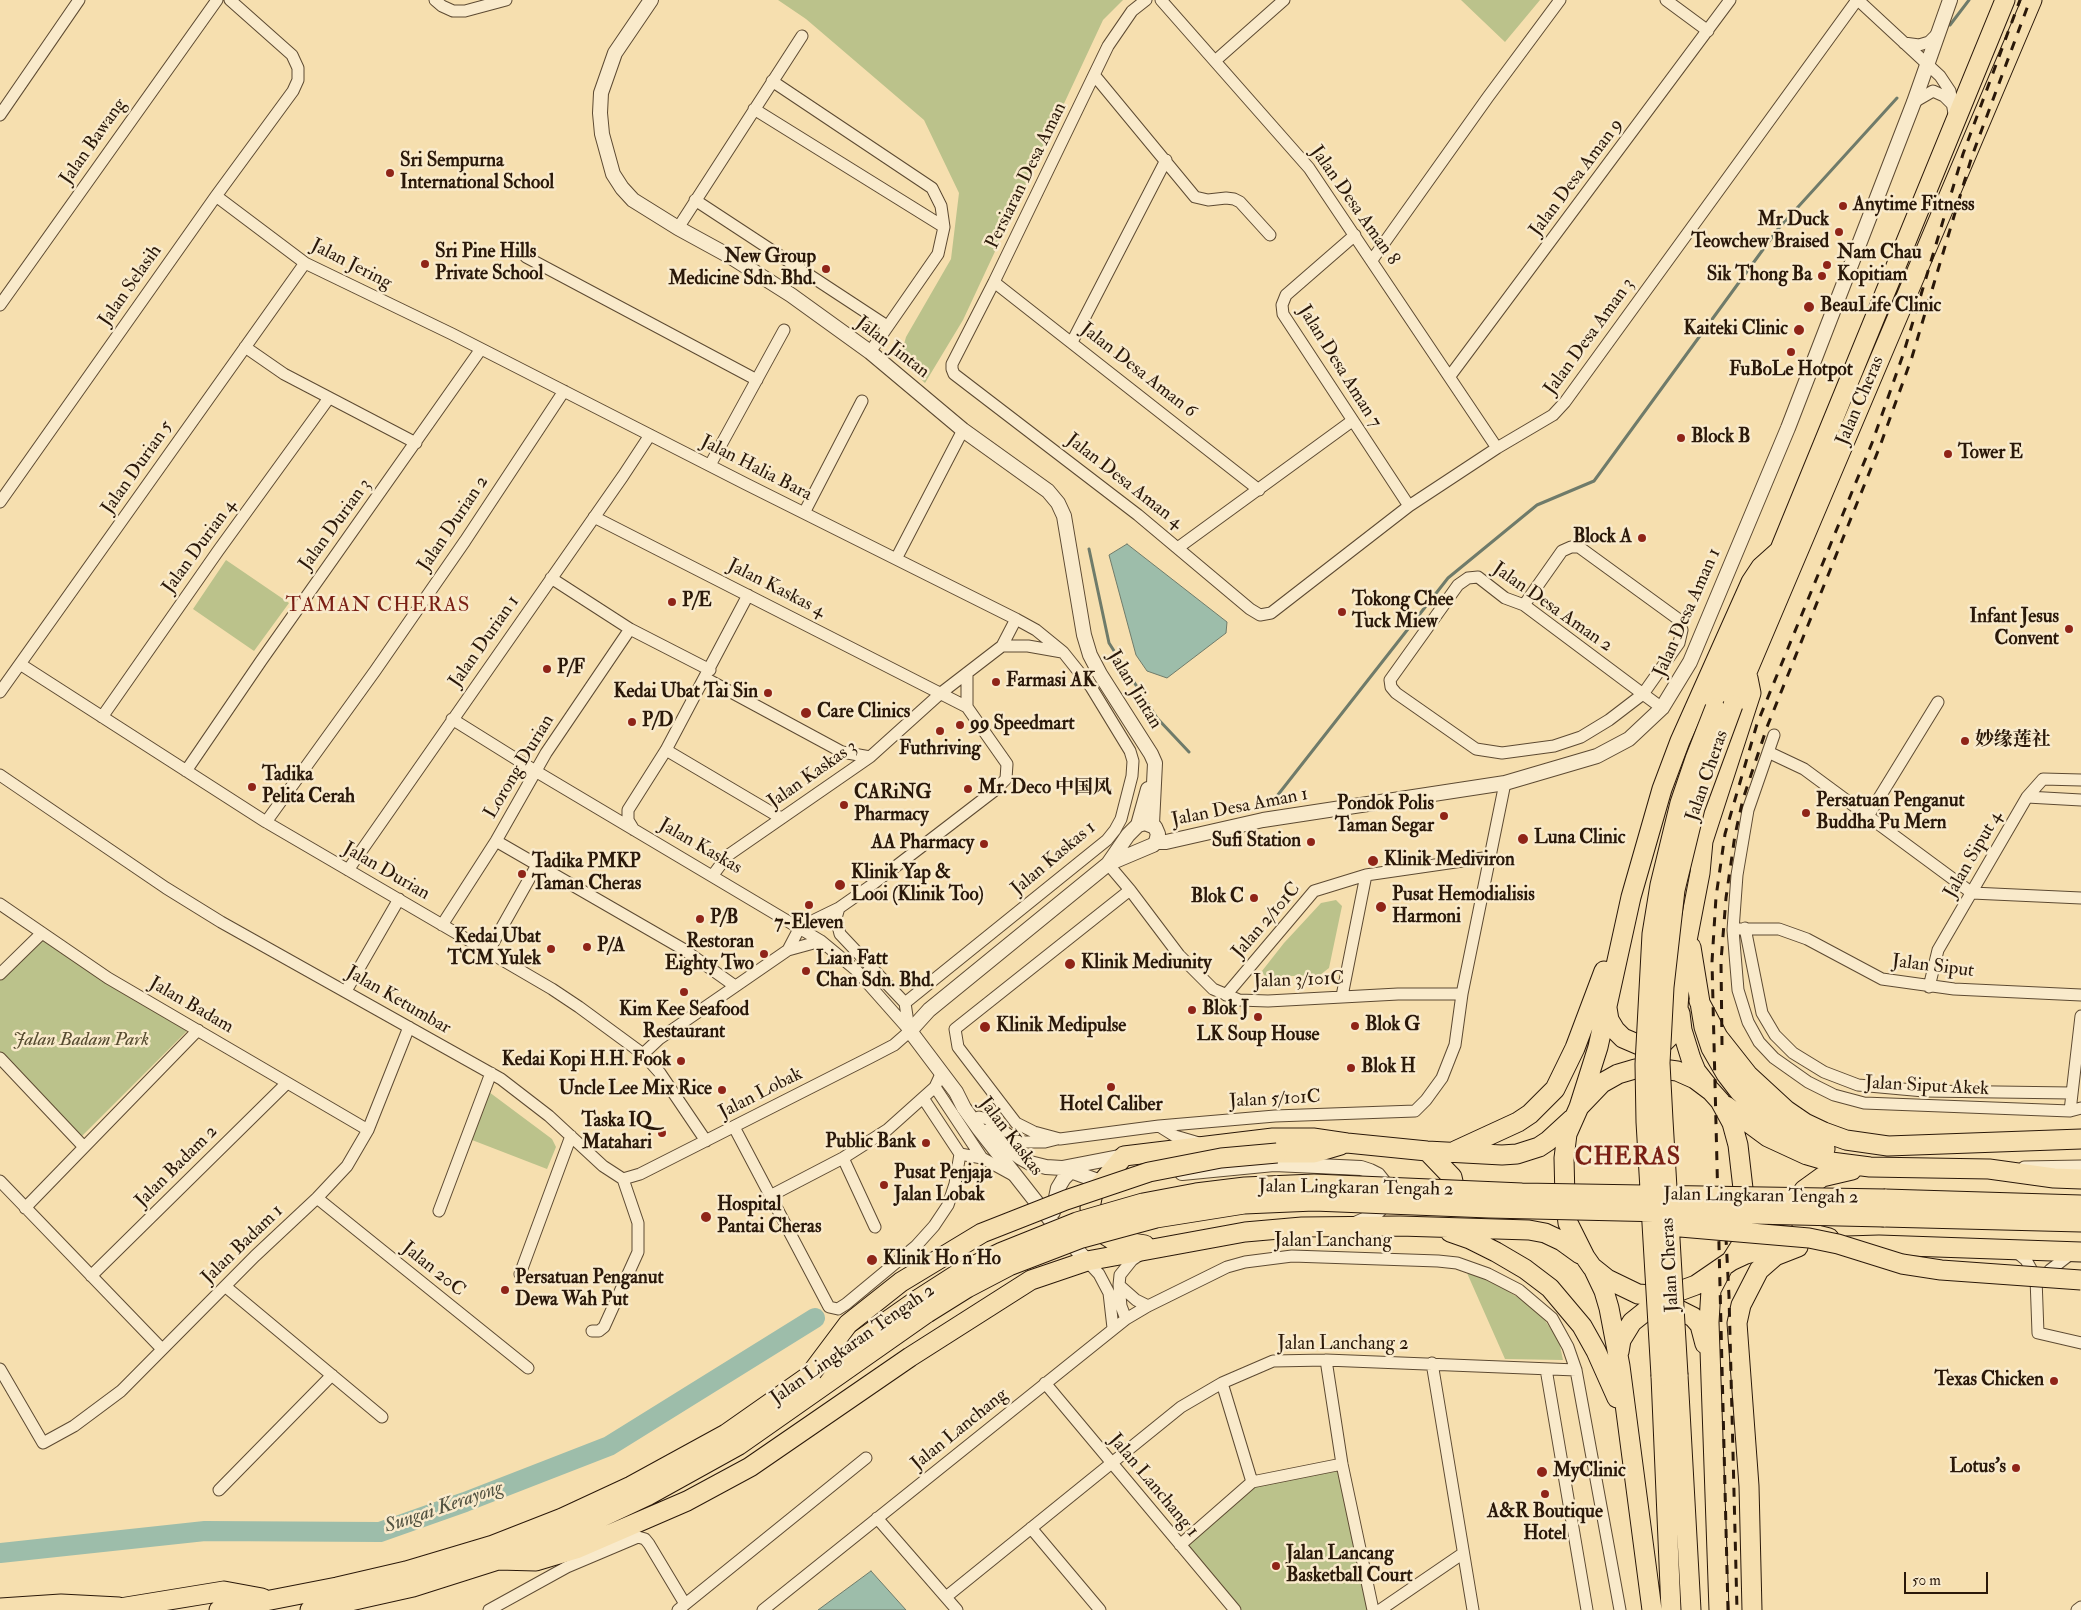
<!DOCTYPE html>
<meta charset="utf-8">
<style>
body{margin:0}
#map{position:relative;width:2081px;height:1610px;overflow:hidden;background:#f6dfaf;font-family:"IM FELL Double Pica",serif}
canvas{display:block}
.scale{position:absolute;left:1904px;top:1572px;width:84px;height:22px;box-sizing:border-box;border:2px solid #2a1809;border-top:0;padding-left:6px;font-size:15px;line-height:18px;white-space:nowrap;color:#2a1809;-webkit-text-stroke:4px #f9eacb;paint-order:stroke}
</style>
<div id="map">
<canvas width="2081" height="1610"></canvas>
<div class="scale">50 m</div>
</div>
<script>
const context = document.querySelector('canvas').getContext('2d');
context.lineJoin = 'round';
function paint(path, color) { context.fillStyle = color; context.fill(path, 'evenodd'); }
const toPath = rows => new Path2D(rows.map(r => 'M' + r).join(''));
function stroke(path, color, width, dash) { context.strokeStyle = color; context.lineWidth = width; context.lineCap = dash ? 'butt' : 'round'; context.setLineDash(dash || []); context.stroke(path); }
function write(font, color, halo, rows, align = 'center') {
  context.font = font + ' "IM FELL Double Pica","Noto Serif SC",serif'; context.lineWidth = 5; context.setLineDash([]); context.textBaseline = 'middle'; context.strokeStyle = halo; context.fillStyle = color; for (const [text, x, y, turn = 0] of rows) {
    context.save(); context.translate(x, y); context.rotate((+turn || 0) * Math.PI / 180); context.textAlign = isNaN(turn) ? turn : align; if (halo) context.strokeText(text, 0, 0); context.fillText(text, 0, 0); context.restore();
  }
}
const green = toPath([
 [778,0,1123,0,1103,20,963,320,925,383,900,359,906,337,951,259,959,193,924,120,806,19],
 [1461,0,1540,0,1505,42],
 [226,560,289,603,254,651,193,609],
 [1336,900,1342,906,1329,968,1320,975,1265,977,1262,971,1284,943,1321,903],
 [42,933,189,1029,80,1138,0,1056,0,974],
 [489,1092,552,1139,556,1147,547,1169,472,1140],
 [1467,1273,1484,1276,1538,1310,1559,1341,1563,1360,1505,1359],
 [1342,1464,1373,1610,1235,1610,1180,1545,1252,1482]
]);
const water = toPath([
 [1127,544,1227,622,1226,633,1167,678,1147,671,1136,655,1109,555,1127,544],
 [871,1571,906,1610,818,1610,871,1571]
]);
const stream = toPath([
 [1950,25,1969,0],
 [1089,549,1109,643,1157,718,1189,752],
 [1265,802,1272,801,1277,796,1448,578,1537,505,1594,481,1778,229,1897,98]
]);
const river = toPath([
 [0,1553,205,1531,380,1532,465,1502,609,1446,815,1318]
]);
const minor = toPath([
 [435,0,442,6,453,11,465,11,506,0],
 [1146,0,1132,11,1108,46,994,282,952,364,952,369,954,374,1138,515,1250,609,1260,615,1271,613,1409,506,1497,448,1553,415,1565,402,1857,0],
 [1161,0,1309,168,1497,448],
 [1666,0,1708,31],
 [1858,0,1940,76,1950,91,1955,119],
 [1904,43,1919,45,1929,42,1938,33],
 [1215,61,1284,0],
 [1095,76,1195,197,1208,200,1226,198,1234,199,1240,202,1270,235],
 [772,81,932,188,941,206,944,227,938,254,870,352],
 [1914,102,1933,91,1944,96,1953,105],
 [754,109,944,227],
 [0,115,79,0],
 [216,196,305,263,452,334,746,484,1016,619,1036,630,1063,652,1091,687,1130,751,1133,761,1132,776,1121,819,1115,830,1107,840,905,1003],
 [695,200,887,326],
 [678,228,802,36],
 [1355,235,1286,295,1282,305,1283,314,1409,506],
 [526,257,757,380],
 [1372,260,1488,97,1560,0],
 [994,282,1259,490],
 [0,305,217,0],
 [1072,342,1166,160],
 [245,347,284,374,416,443],
 [1450,376,1730,0],
 [710,465,784,330],
 [0,502,216,196,293,91,298,80,298,68,292,55,230,0],
 [804,513,862,401],
 [594,517,967,707,1007,764,1006,779,994,791,869,887,839,908,800,927],
 [1179,547,1352,421],
 [896,559,963,430],
 [551,578,630,629,710,670],
 [1524,605,1562,551,1571,547,1579,547,1678,619,1682,630,1679,643,1643,694,1609,720,1581,737,1554,746,1502,753,1476,749,1396,693,1391,687,1390,680,1458,585,1468,578,1478,577,1505,598,1524,605,1643,694,1662,708],
 [1002,646,1028,646,1062,652],
 [20,664,266,822,552,989,579,1007,643,1054,660,1073,706,1141],
 [705,678,842,752,870,757],
 [0,692,305,263],
 [967,707,967,673],
 [102,717,218,551,329,398],
 [452,719,537,772,821,941,856,970,910,1031],
 [1774,735,1748,810,1737,875,1733,930,1738,990,1748,1022,1759,1042,1774,1058,1808,1082,1834,1095,1864,1103,2070,1111,2081,1108],
 [666,750,781,818],
 [1768,752,1804,769,1972,893,2081,898],
 [186,771,261,661,481,349],
 [0,775,166,888,221,922,501,1079,549,1116,603,1166,623,1179,638,1223,638,1252,604,1327,599,1331,592,1331],
 [2027,797,2081,800],
 [1868,816,1938,702],
 [266,822,375,671,465,541,564,391],
 [634,830,628,820,628,810,666,750,748,595],
 [496,841,683,949,735,986],
 [1108,864,1130,890,1179,955,1213,989,1239,1000,1268,1001,1398,994,1462,994],
 [348,870,623,476,650,435],
 [713,875,727,856,870,757,941,693,1002,646,1016,619],
 [1130,890,955,1029,958,1047,1016,1123,1034,1132,1060,1139,1159,1126,1275,1116,1415,1111,1426,1100,1442,1078,1455,1045,1462,994,1505,783],
 [0,904,108,978,368,1130],
 [839,908,836,918,840,934,905,1003,909,1029],
 [442,925,496,841,546,753,630,629],
 [1745,928,1762,1013,1775,1035,1793,1053,1824,1072,1858,1085,1924,1091,2071,1093],
 [1738,929,1779,929,1807,939,1882,979,1954,989,2081,995],
 [788,950,800,927],
 [488,952,537,865],
 [0,974,42,933],
 [1929,987,1938,950,2027,797,2043,779,2081,780],
 [346,991,399,899],
 [1226,995,1314,891,1366,875,1490,857],
 [1342,996,1366,875],
 [643,1054,659,1039,788,950,821,941],
 [0,1058,84,1147],
 [935,1087,982,1158],
 [2070,1111,2081,1016],
 [979,1117,988,1119,1009,1135,1023,1142,1045,1142,1057,1139],
 [1159,1126,1175,1136,1199,1143],
 [734,1127,829,1307,838,1309,846,1304,916,1246,934,1226,948,1205,955,1184,960,1154,923,1098],
 [960,1154,982,1158,1013,1175],
 [843,1158,875,1227],
 [2024,1167,2081,1166],
 [623,1179,640,1174,871,1057,894,1045,910,1031],
 [0,1181,162,1349],
 [770,1196,843,1158,887,1130,935,1087,942,1072],
 [317,1198,528,1368],
 [25,1208,198,1030],
 [439,1211,491,1073],
 [2014,1250,2026,1260,2036,1278,2038,1333,2081,1343],
 [1087,1261,1099,1274,1109,1293,1113,1328],
 [520,1274,571,1136],
 [91,1276,287,1083],
 [2042,1279,2050,1270,2072,1253],
 [1119,1285,1136,1300,1148,1306],
 [226,1287,382,1417],
 [1126,1319,1121,1306,1119,1285,1120,1275,1132,1260,1141,1254],
 [1326,1360,1342,1464,1373,1610],
 [1432,1363,1473,1610],
 [0,1369,43,1443,74,1426,121,1391,255,1256,317,1198,347,1166,368,1130,409,1027],
 [1546,1369,1587,1610],
 [1045,1383,1235,1610],
 [1222,1383,1252,1482],
 [219,1490,332,1375],
 [877,1518,957,1610],
 [1031,1528,1100,1610],
 [1180,1545,1252,1482,1342,1464],
 [946,1597,1181,1407,1222,1383,1273,1361,1326,1360,1576,1370],
 [489,1610,567,1567,638,1537,645,1539,649,1544,685,1604],
 [678,1610,866,1458],
 [763,1610,1126,1319,1148,1306,1227,1267,1245,1262,1292,1256,1438,1261,1457,1263,1488,1274,1519,1290,1552,1318,1568,1347,1576,1370,1620,1610],
 [1380,1610,1462,1554],
 [2077,1610,2081,1607]
]);
const tertiary = toPath([
 [651,0,615,53,601,93,600,113,602,134,613,174,622,188,633,200,678,228,731,257,791,295,870,352,963,430,1048,491,1058,503,1064,516,1084,635,1090,655,1100,674,1151,754,1155,763,1152,824],
 [1138,825,1148,789],
 [1156,842,1166,842,1263,820,1505,783,1597,756,1629,739,1662,708,1690,662,1788,428,1914,102,1950,0],
 [990,1130,999,1141,1021,1158,1030,1163,1046,1167,1062,1168,1124,1156],
 [1062,1168,1101,1182,1109,1181],
 [1182,1173,1274,1164,1361,1168,1370,1171,1378,1175,1386,1185,1388,1195,1386,1203,1373,1216,1353,1225],
 [1053,1212,1058,1188,1064,1178,1076,1166],
 [1087,1261,1052,1222,979,1129,964,1108,956,1092,910,1031,929,1010,1108,864,1128,835,1138,825,1145,823,1155,827,1158,834,1156,842,1153,845,1108,864]
]);
const trunk = toPath([
 [1733,705,2032,0],
 [1715,708,2005,0],
 [1691,947,1704,1027,1711,1048,1726,1074,1739,1091,1758,1109,1796,1136,1825,1149],
 [1699,1001,1718,1037,1748,1075,1786,1110,1805,1123,1824,1132,1846,1140,1888,1146,2081,1139],
 [1607,1008,1609,1020,1615,1030,1623,1038,1644,1047,1663,1043,1672,1034,1677,1023,1680,977,1700,873,1703,841,1751,693,1748,678],
 [1680,1013,1682,1030,1691,1059,1696,1071,1707,1085],
 [1726,1106,1768,1137,1807,1155,1831,1162,1870,1167,1989,1169,2054,1178,2081,1179],
 [1579,1107,1602,1083,1618,1074,1635,1069,1655,1068,1677,1071,1695,1079,1711,1091,1720,1101,1732,1123,1738,1145,1745,1206,1745,1230,1741,1245,1731,1261,1696,1285,1666,1296,1638,1294,1607,1279,1592,1267,1585,1257,1568,1223,1565,1199,1564,1158,1567,1134,1579,1107,1598,1047,1631,897,1662,789,1680,741,1751,582,1761,567,1780,550],
 [1427,1151,1452,1177,1456,1195,1452,1205],
 [1455,1151,1518,1122,1530,1114,1555,1089,1575,1048,1604,971],
 [1277,1153,1314,1153,1341,1145],
 [1885,1199,2081,1205],
 [1884,1217,2081,1222],
 [1450,1232,1470,1239,1496,1252,1525,1269,1550,1288,1582,1326,1596,1351,1617,1398],
 [1829,1238,1817,1235,1807,1229,1801,1221,1799,1200,1804,1190,1822,1177,1852,1170],
 [1145,1245,1113,1240,1099,1231,1092,1221,1090,1208,1093,1193,1124,1156,1273,1138,1313,1138,1347,1143,1427,1151,1502,1155,1517,1154,1539,1147,1548,1141,1572,1119],
 [1847,1246,1879,1245,2081,1252],
 [1731,1261,1746,1254,1760,1250,1785,1248],
 [1594,1270,1604,1291,1609,1308,1620,1366,1652,1610],
 [1619,1352,1621,1340,1632,1322,1647,1310,1661,1306,1673,1307,1693,1317,1700,1325,1705,1344],
 [1678,1375,1691,1610],
 [1661,1376,1671,1610],
 [498,1560,536,1561,576,1549,687,1501,750,1467,910,1357,1031,1280,1087,1261,1245,1232,1302,1227,1400,1226,1529,1230,1545,1233,1562,1241,1580,1254],
 [0,1608,61,1604,119,1607],
 [108,1610,224,1591,262,1598],
 [219,1610,337,1587,406,1571,493,1545,562,1518,631,1486,726,1434,917,1300],
 [310,1610,413,1587,498,1560,566,1534,647,1496,739,1445,927,1313],
 [1719,1610,1709,1322,1711,1290,1722,1269],
 [1752,1610,1749,1486,1737,1323,1741,1305,1759,1270,1775,1256,1798,1247]
]);
const rail = toPath([
 [1722,1045,1721,961,1726,898,1735,835,1743,799,1767,727,1880,446,1912,357,1972,156,2030,0],
 [1724,1200,1729,1296,1737,1610],
 [1728,1610,1712,962,1716,897,1725,834,1757,724,1872,443,1903,355,1963,154,2020,0]
]);
const trunkBridge = toPath([
 [1657,1225,1809,1238,1838,1244,1902,1264,1941,1270,2081,1280],
 [917,1300,959,1273,1002,1252,1077,1222,1143,1203,1196,1193,1245,1187,1314,1184,1522,1193,1885,1199],
 [927,1313,967,1288,1009,1266,1082,1238,1156,1218,1244,1204,1314,1201,1489,1208,1884,1217],
 [812,1372,848,1324,901,1282,982,1233,1066,1200,1149,1172,1221,1158,1277,1153],
 [1678,1375,1663,1120,1660,1063,1664,987,1675,890,1695,808,1733,705],
 [1661,1376,1646,1122,1645,1064,1652,934,1660,885,1680,803,1695,759,1715,708]
]);
const markers = [
 [390,173,5,"#8f2418"],
 [1843,206,5,"#8f2418"],
 [1839,232,5,"#8f2418"],
 [425,264,5,"#8f2418"],
 [1827,265,5,"#8f2418"],
 [826,269,5,"#8f2418"],
 [1822,276,5,"#8f2418"],
 [1809,307,6,"#8f2418"],
 [1799,330,6,"#8f2418"],
 [1791,352,5,"#8f2418"],
 [1681,438,5,"#8f2418"],
 [1948,454,5,"#8f2418"],
 [1642,538,5,"#8f2418"],
 [672,602,5,"#8f2418"],
 [1342,612,5,"#8f2418"],
 [2069,629,5,"#8f2418"],
 [547,669,5,"#8f2418"],
 [996,682,5,"#8f2418"],
 [768,693,5,"#8f2418"],
 [806,713,6,"#8f2418"],
 [632,722,5,"#8f2418"],
 [960,725,5,"#8f2418"],
 [940,731,5,"#8f2418"],
 [1965,741,5,"#8f2418"],
 [252,787,5,"#8f2418"],
 [968,789,5,"#8f2418"],
 [844,805,5,"#8f2418"],
 [1806,813,5,"#8f2418"],
 [1444,816,5,"#8f2418"],
 [1523,839,6,"#8f2418"],
 [1311,842,5,"#8f2418"],
 [984,844,5,"#8f2418"],
 [1373,861,6,"#8f2418"],
 [522,874,5,"#8f2418"],
 [840,885,6,"#8f2418"],
 [1254,898,5,"#8f2418"],
 [809,905,5,"#8f2418"],
 [1381,907,6,"#8f2418"],
 [700,919,5,"#8f2418"],
 [587,947,5,"#8f2418"],
 [551,949,5,"#8f2418"],
 [764,954,5,"#8f2418"],
 [1070,964,6,"#8f2418"],
 [806,971,5,"#8f2418"],
 [684,992,5,"#8f2418"],
 [1192,1010,5,"#8f2418"],
 [1258,1017,5,"#8f2418"],
 [1355,1026,5,"#8f2418"],
 [985,1027,6,"#8f2418"],
 [681,1061,5,"#8f2418"],
 [1351,1068,5,"#8f2418"],
 [1111,1087,5,"#8f2418"],
 [722,1090,5,"#8f2418"],
 [662,1133,5,"#8f2418"],
 [926,1143,5,"#8f2418"],
 [884,1185,5,"#8f2418"],
 [706,1217,6,"#8f2418"],
 [872,1260,6,"#8f2418"],
 [505,1290,5,"#8f2418"],
 [2054,1381,5,"#8f2418"],
 [2016,1468,5,"#8f2418"],
 [1542,1472,6,"#8f2418"],
 [1545,1494,5,"#8f2418"],
 [1276,1566,5,"#8f2418"]
];
const streetNames = [
 ["Jalan Bawang",94,142,-55],
 ["Persiaran Desa Aman",1027,176,-64],
 ["Jalan Desa Aman 9",1577,178,-53],
 ["Jalan Desa Aman 8",1354,206,55],
 ["Jalan Jering",351,265,27],
 ["Jalan Selasih",131,286,-55],
 ["Jalan Desa Aman 3",1590,337,-54],
 ["Jalan Jintan",892,348,38],
 ["Jalan Desa Aman 7",1339,367,58],
 ["Jalan Desa Aman 6",1138,371,38],
 ["Jalan Cheras",1861,401,-67],
 ["Jalan Durian 5",138,468,-55],
 ["Jalan Halia Bara",756,469,27],
 ["Jalan Desa Aman 4",1124,482,38],
 ["Jalan Durian 2",454,524,-56],
 ["Jalan Durian 3",336,525,-54],
 ["Jalan Durian 4",200,547,-54],
 ["Jalan Kaskas 4",776,589,27],
 ["Jalan Desa Aman 2",1552,608,35],
 ["Jalan Desa Aman 1",1688,613,-66],
 ["Jalan Durian 1",485,642,-55],
 ["Jalan Jintan",1134,690,59],
 ["Lorong Durian",520,767,-59],
 ["Jalan Kaskas 3",813,775,-35],
 ["Jalan Cheras",1708,776,-71],
 ["Jalan Desa Aman 1",1240,808,-11],
 ["Jalan Kaskas",700,847,30],
 ["Jalan Siput 4",1974,855,-60],
 ["Jalan Kaskas 1",1054,859,-40],
 ["Jalan Durian",386,872,30],
 ["Jalan 2/101C",1267,921,-49],
 ["Jalan Siput",1933,967,7],
 ["Jalan 3/101C",1299,981,-2],
 ["Jalan Ketumbar",398,1001,30],
 ["Jalan Badam",191,1006,30],
 ["Jalan Siput Akek",1927,1087,3],
 ["Jalan Lobak",761,1094,-27],
 ["Jalan 5/101C",1275,1100,-3],
 ["Jalan Kaskas",1010,1137,53],
 ["Jalan Badam 2",177,1167,-45],
 ["Jalan Lingkaran Tengah 2",1356,1189,1],
 ["Jalan Lingkaran Tengah 2",1761,1197,1],
 ["Jalan Lanchang",1333,1242],
 ["Jalan Badam 1",243,1245,-44],
 ["Jalan Cheras",1671,1265,-93],
 ["Jalan 20C",433,1270,39],
 ["Jalan Lingkaran Tengah 2",853,1345,-35],
 ["Jalan Lanchang 2",1343,1345],
 ["Jalan Lanchang",960,1430,-39],
 ["Jalan Lanchang 1",1153,1486,50]
];
const poiNames = [
 ["Sri Sempurna",400,162],
 ["International School",400,184],
 ["Anytime Fitness",1853,206],
 ["Mr Duck",1829,221,"right"],
 ["Teowchew Braised",1829,243,"right"],
 ["Sri Pine Hills",435,253],
 ["Private School",435,275],
 ["Nam Chau",1837,254],
 ["Kopitiam",1837,276],
 ["New Group",816,258,"right"],
 ["Medicine Sdn. Bhd.",816,280,"right"],
 ["Sik Thong Ba",1812,276,"right"],
 ["BeauLife Clinic",1820,307],
 ["Kaiteki Clinic",1788,330,"right"],
 ["FuBoLe Hotpot",1791,371,"center"],
 ["Block B",1691,438],
 ["Tower E",1958,454],
 ["Block A",1632,538,"right"],
 ["Tokong Chee",1352,601],
 ["Tuck Miew",1352,623],
 ["P/E",682,602],
 ["Infant Jesus",2059,618,"right"],
 ["Convent",2059,640,"right"],
 ["P/F",557,669],
 ["Farmasi AK",1006,682],
 ["Kedai Ubat Tai Sin",758,693,"right"],
 ["Care Clinics",817,713],
 ["P/D",642,722],
 ["99 Speedmart",970,725],
 ["妙缘莲社",1975,741],
 ["Futhriving",940,750,"center"],
 ["Tadika",262,776],
 ["Pelita Cerah",262,798],
 ["Mr. Deco 中国风",978,789],
 ["CARiNG",854,794],
 ["Pharmacy",854,816],
 ["Persatuan Penganut",1816,802],
 ["Buddha Pu Mern",1816,824],
 ["Pondok Polis",1434,805,"right"],
 ["Taman Segar",1434,827,"right"],
 ["Luna Clinic",1534,839],
 ["Sufi Station",1301,842,"right"],
 ["AA Pharmacy",974,844,"right"],
 ["Klinik Mediviron",1384,861],
 ["Tadika PMKP",532,863],
 ["Taman Cheras",532,885],
 ["Klinik Yap &",851,874],
 ["Looi (Klinik Too)",851,896],
 ["Pusat Hemodialisis",1392,896],
 ["Harmoni",1392,918],
 ["Blok C",1244,898,"right"],
 ["P/B",710,919],
 ["7-Eleven",809,924,"center"],
 ["Kedai Ubat",541,938,"right"],
 ["TCM Yulek",541,960,"right"],
 ["Restoran",754,943,"right"],
 ["Eighty Two",754,965,"right"],
 ["P/A",597,947],
 ["Lian Fatt",816,960],
 ["Chan Sdn. Bhd.",816,982],
 ["Klinik Mediunity",1081,964],
 ["Blok J",1202,1010],
 ["Kim Kee Seafood",684,1011,"center"],
 ["Restaurant",684,1033,"center"],
 ["Blok G",1365,1026],
 ["Klinik Medipulse",996,1027],
 ["LK Soup House",1258,1036,"center"],
 ["Kedai Kopi H.H. Fook",671,1061,"right"],
 ["Blok H",1361,1068],
 ["Uncle Lee Mix Rice",712,1090,"right"],
 ["Hotel Caliber",1111,1106,"center"],
 ["Taska IQ",652,1122,"right"],
 ["Matahari",652,1144,"right"],
 ["Public Bank",916,1143,"right"],
 ["Pusat Penjaja",894,1174],
 ["Jalan Lobak",894,1196],
 ["Hospital",717,1206],
 ["Pantai Cheras",717,1228],
 ["Klinik Ho n Ho",883,1260],
 ["Persatuan Penganut",515,1279],
 ["Dewa Wah Put",515,1301],
 ["Texas Chicken",2044,1381,"right"],
 ["Lotus's",2006,1468,"right"],
 ["MyClinic",1553,1472],
 ["A&R Boutique",1545,1513,"center"],
 ["Hotel",1545,1535,"center"],
 ["Jalan Lancang",1286,1555],
 ["Basketball Court",1286,1577]
];
const parkNames = [
 ["Jalan Badam Park",81,1041]
];
const waterNames = [
 ["Sungai Kerayong",444,1508,-19]
];
const quarterNames = [
 ["TAMAN CHERAS",378,606]
];
const districtNames = [
 ["CHERAS",1628,1159]
];
paint(green, '#bbc28b');
paint(water, '#9dbdaa');
stroke(water, '#6f7b6a', 1);
stroke(stream, '#6f7b6a', 3);
stroke(river, '#9dbdaa', 20);
stroke(minor, '#5d4a32', 13);
stroke(tertiary, '#5d4a32', 16);
stroke(trunk, '#2a1809', 21);
stroke(minor, '#f9eacb', 11);
stroke(tertiary, '#f9eacb', 14);
stroke(trunk, '#f6dfaf', 19);
stroke(rail, '#2a1809', 3, [9, 9]);
stroke(trunkBridge, '#2a1809', 21, []);
stroke(trunkBridge, '#f6dfaf', 19);
for (const [x, y, r, color] of markers) { const dot = new Path2D(); dot.arc(x, y, r, 0, 2 * Math.PI); context.fillStyle = color; context.fill(dot); stroke(dot, '#f9eacb', 2); }
write('19px', '#2a1809', '#f9eacb', streetNames);
write('bold 19px', '#2a1809', '#f9eacb', poiNames, 'left');
write('italic 19px', '#564b30', '#f9eacb', parkNames);
write('italic 20px', '#525241', '#f9eacb', waterNames);
context.letterSpacing = '1px';
write('21px', '#7a1f14', '#f9eacb', quarterNames);
context.letterSpacing = '0px';
context.letterSpacing = '1px';
write('bold 24px', '#7a1f14', '#f9eacb', districtNames);
context.letterSpacing = '0px';
</script>
